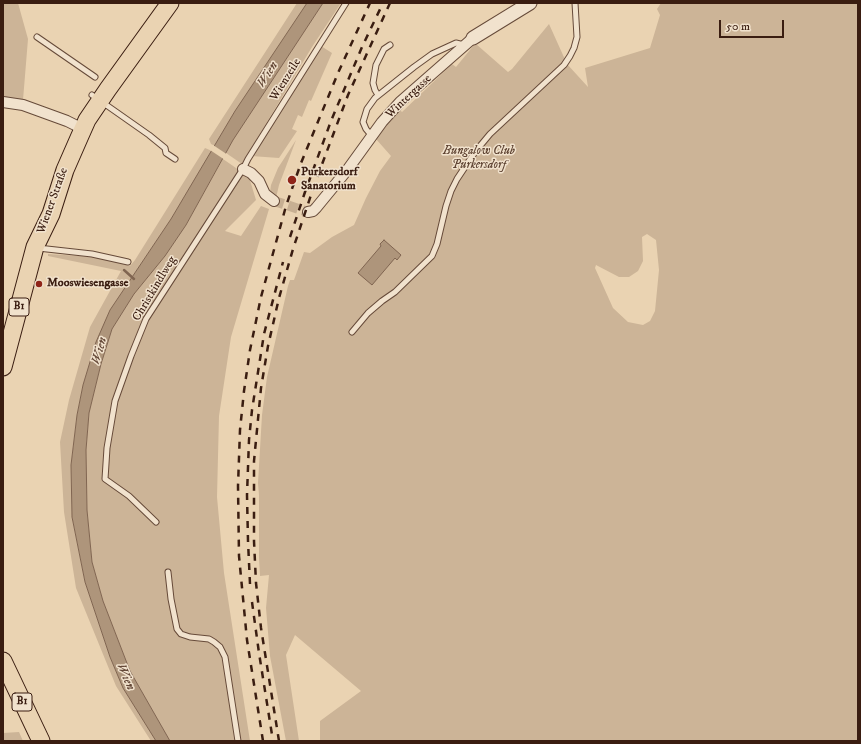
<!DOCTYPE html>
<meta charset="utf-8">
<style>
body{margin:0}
#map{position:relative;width:861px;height:744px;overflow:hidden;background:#ead3b2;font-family:"IM FELL DW Pica",serif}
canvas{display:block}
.frame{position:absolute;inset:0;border:4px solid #3a1d11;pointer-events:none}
.scale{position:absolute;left:719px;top:20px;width:65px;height:18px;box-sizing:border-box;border:2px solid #3a1d11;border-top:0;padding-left:5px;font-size:12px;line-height:14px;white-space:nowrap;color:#3a1d11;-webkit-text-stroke:3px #f1e2cd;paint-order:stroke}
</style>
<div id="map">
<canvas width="861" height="744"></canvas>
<div class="frame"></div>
<div class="scale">50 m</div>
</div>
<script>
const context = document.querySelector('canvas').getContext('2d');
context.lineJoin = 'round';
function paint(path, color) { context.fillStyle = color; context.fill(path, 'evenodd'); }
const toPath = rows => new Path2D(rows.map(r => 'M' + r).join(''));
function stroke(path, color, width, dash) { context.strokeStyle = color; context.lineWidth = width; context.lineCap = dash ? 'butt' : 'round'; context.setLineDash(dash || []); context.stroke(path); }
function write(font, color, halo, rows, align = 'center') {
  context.font = font + ' "IM FELL DW Pica",serif'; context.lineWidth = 3; context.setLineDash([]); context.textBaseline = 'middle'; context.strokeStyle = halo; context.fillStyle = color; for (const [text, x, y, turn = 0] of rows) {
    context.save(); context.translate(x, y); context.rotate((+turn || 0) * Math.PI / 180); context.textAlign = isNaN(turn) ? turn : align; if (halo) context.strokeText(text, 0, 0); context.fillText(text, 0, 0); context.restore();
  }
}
const green = toPath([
 [3,3,18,3,28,39,23,100,3,97],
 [297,3,307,3,235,111,215,146,211,144,209,139],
 [323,3,341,3,312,47,242,164,226,153,233,140],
 [661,3,858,3,858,741,320,741,320,721,361,691,295,635,286,655,299,741,286,741,270,656,266,608,269,575,260,576,259,558,259,495,258,483,262,415,267,377,288,286,290,280,294,280,304,252,310,253,332,237,354,225,366,198,380,171,391,156,376,139,387,125,400,110,402,112,452,64,456,67,474,45,476,44,508,72,512,69,549,24,567,64,588,87,585,68,650,48,660,15,657,9],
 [647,234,656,240,659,270,655,311,650,321,643,325,628,322,613,308,595,268,596,265,619,277,629,277,638,271,643,261,642,237],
 [321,46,332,53,311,101,309,100,302,117,298,115,292,129,297,131,279,158,251,156],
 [296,140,279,185,276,198,270,192,271,185,278,168],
 [205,148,212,151,171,219,110,310,83,385,77,415,71,465,72,517,85,582,110,657,123,688,156,741,151,741,116,686,76,588,64,512,60,442,69,400,90,327,121,271,48,256,48,254,97,257,130,266,135,260],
 [223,159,249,177,256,200,225,231,241,236,261,206,269,209,231,337,219,416,217,497,224,573,250,741,170,741,130,671,103,601,92,562,87,510,86,450,89,413,101,364,112,329,134,294,165,256,186,225],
 [19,732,23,741,3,741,3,733]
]);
const water = toPath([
 [307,3,323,3,233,140,186,225,165,256,134,294,112,329,101,364,89,413,86,450,87,510,92,562,103,601,130,671,170,741,156,741,123,688,110,657,85,582,72,517,71,465,77,415,83,385,96,342,110,310,171,219,235,111,307,3],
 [384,240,401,255,397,260,395,258,372,285,358,273,381,246,380,244,384,240]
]);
const pier = toPath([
 [213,145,228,155,225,160,210,150]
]);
const stream = toPath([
 [124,270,134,279]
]);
const minorTunnel = toPath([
 [274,201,308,212]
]);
const service = toPath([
 [37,37,95,77],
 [92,95,149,135,165,148,166,153,175,159],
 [378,95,375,90,373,83,376,65,384,49,390,45],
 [371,135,366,129,363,122,367,109,375,98,414,67,432,54,456,43,464,45],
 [38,248,92,254,128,262],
 [352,332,368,313,382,301,395,292,432,256,437,244,446,206,451,191,457,179,475,152,490,134,564,65,570,56,574,48,577,37,575,3],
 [156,522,129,496,105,479,107,448,115,401,131,356,146,319,243,169,248,159,346,3],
 [168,572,171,599,177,629,181,634,190,637,209,639,214,642,220,647,225,657,238,741]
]);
const minor = toPath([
 [3,102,23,105,67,121,83,129],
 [243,169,251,173,259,181,265,194,274,201],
 [308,212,313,211,316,208,348,169,382,122,400,102,473,38]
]);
const tertiary = toPath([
 [473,38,530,3]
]);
const primary = toPath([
 [3,367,35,247,51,214,65,170,79,138,87,120,108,89,170,3],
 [3,661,41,741]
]);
const rail = toPath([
 [290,237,305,192,331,121,362,47,383,3],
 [250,584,248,541,247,495,249,440,252,410,264,334,283,262],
 [252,602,259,653,273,741],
 [263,741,247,640,239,556,238,486,240,430,244,391,250,350,261,297,286,206,301,163,338,73,370,3],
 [279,741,261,628,256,583,254,541,254,461,261,388,268,346,279,298,293,249,315,183,348,95,390,3]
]);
const markers = [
 [292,180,5,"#8f2418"],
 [39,284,4,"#8f2418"]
];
const shields = [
 [19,307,20],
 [22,702,20]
];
const shieldNames = [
 ["B1",19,307],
 ["B1",22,702]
];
const streetNames = [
 ["Wienzeile",286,80,-58],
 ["Wintergasse",409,97,-43],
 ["Wiener Straße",53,201,-70],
 ["Christkindlweg",155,289,-59]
];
const parkNames = [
 ["Bungalow Club",479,152],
 ["Purkersdorf",479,166]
];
const poiNames = [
 ["Purkersdorf",301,173],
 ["Sanatorium",301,187],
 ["Mooswiesengasse",47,284]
];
const waterNames = [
 ["Wien",268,75,-57],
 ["Wien",100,351,-74],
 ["Wien",125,677,67]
];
paint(green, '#ccb497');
paint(water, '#ae957b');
stroke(water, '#806551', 1);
paint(pier, '#ead3b2');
stroke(stream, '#806551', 2.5);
stroke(minorTunnel, '#c7af92', 10, [10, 5]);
stroke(service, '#664a39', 7);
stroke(minor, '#664a39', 12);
stroke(tertiary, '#664a39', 15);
stroke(primary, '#3a1d11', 19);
stroke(service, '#f1e2cd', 5);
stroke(minor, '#f1e2cd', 10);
stroke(tertiary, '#f1e2cd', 13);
stroke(primary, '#ead3b2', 17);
stroke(rail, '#3a1d11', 2.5, [7, 7]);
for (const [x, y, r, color] of markers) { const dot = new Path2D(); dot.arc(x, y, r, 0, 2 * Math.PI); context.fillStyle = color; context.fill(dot); stroke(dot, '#f1e2cd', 1.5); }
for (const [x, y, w] of shields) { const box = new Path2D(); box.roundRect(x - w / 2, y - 9, w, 18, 3); context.fillStyle = '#f1e2cd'; context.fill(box); stroke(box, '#3a1d11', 1); }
write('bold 11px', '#3a1d11', null, shieldNames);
write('12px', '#3a1d11', '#f1e2cd', streetNames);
write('italic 12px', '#5e4332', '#f1e2cd', parkNames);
write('bold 12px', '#3a1d11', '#f1e2cd', poiNames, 'left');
write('italic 13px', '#634736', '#f1e2cd', waterNames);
</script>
